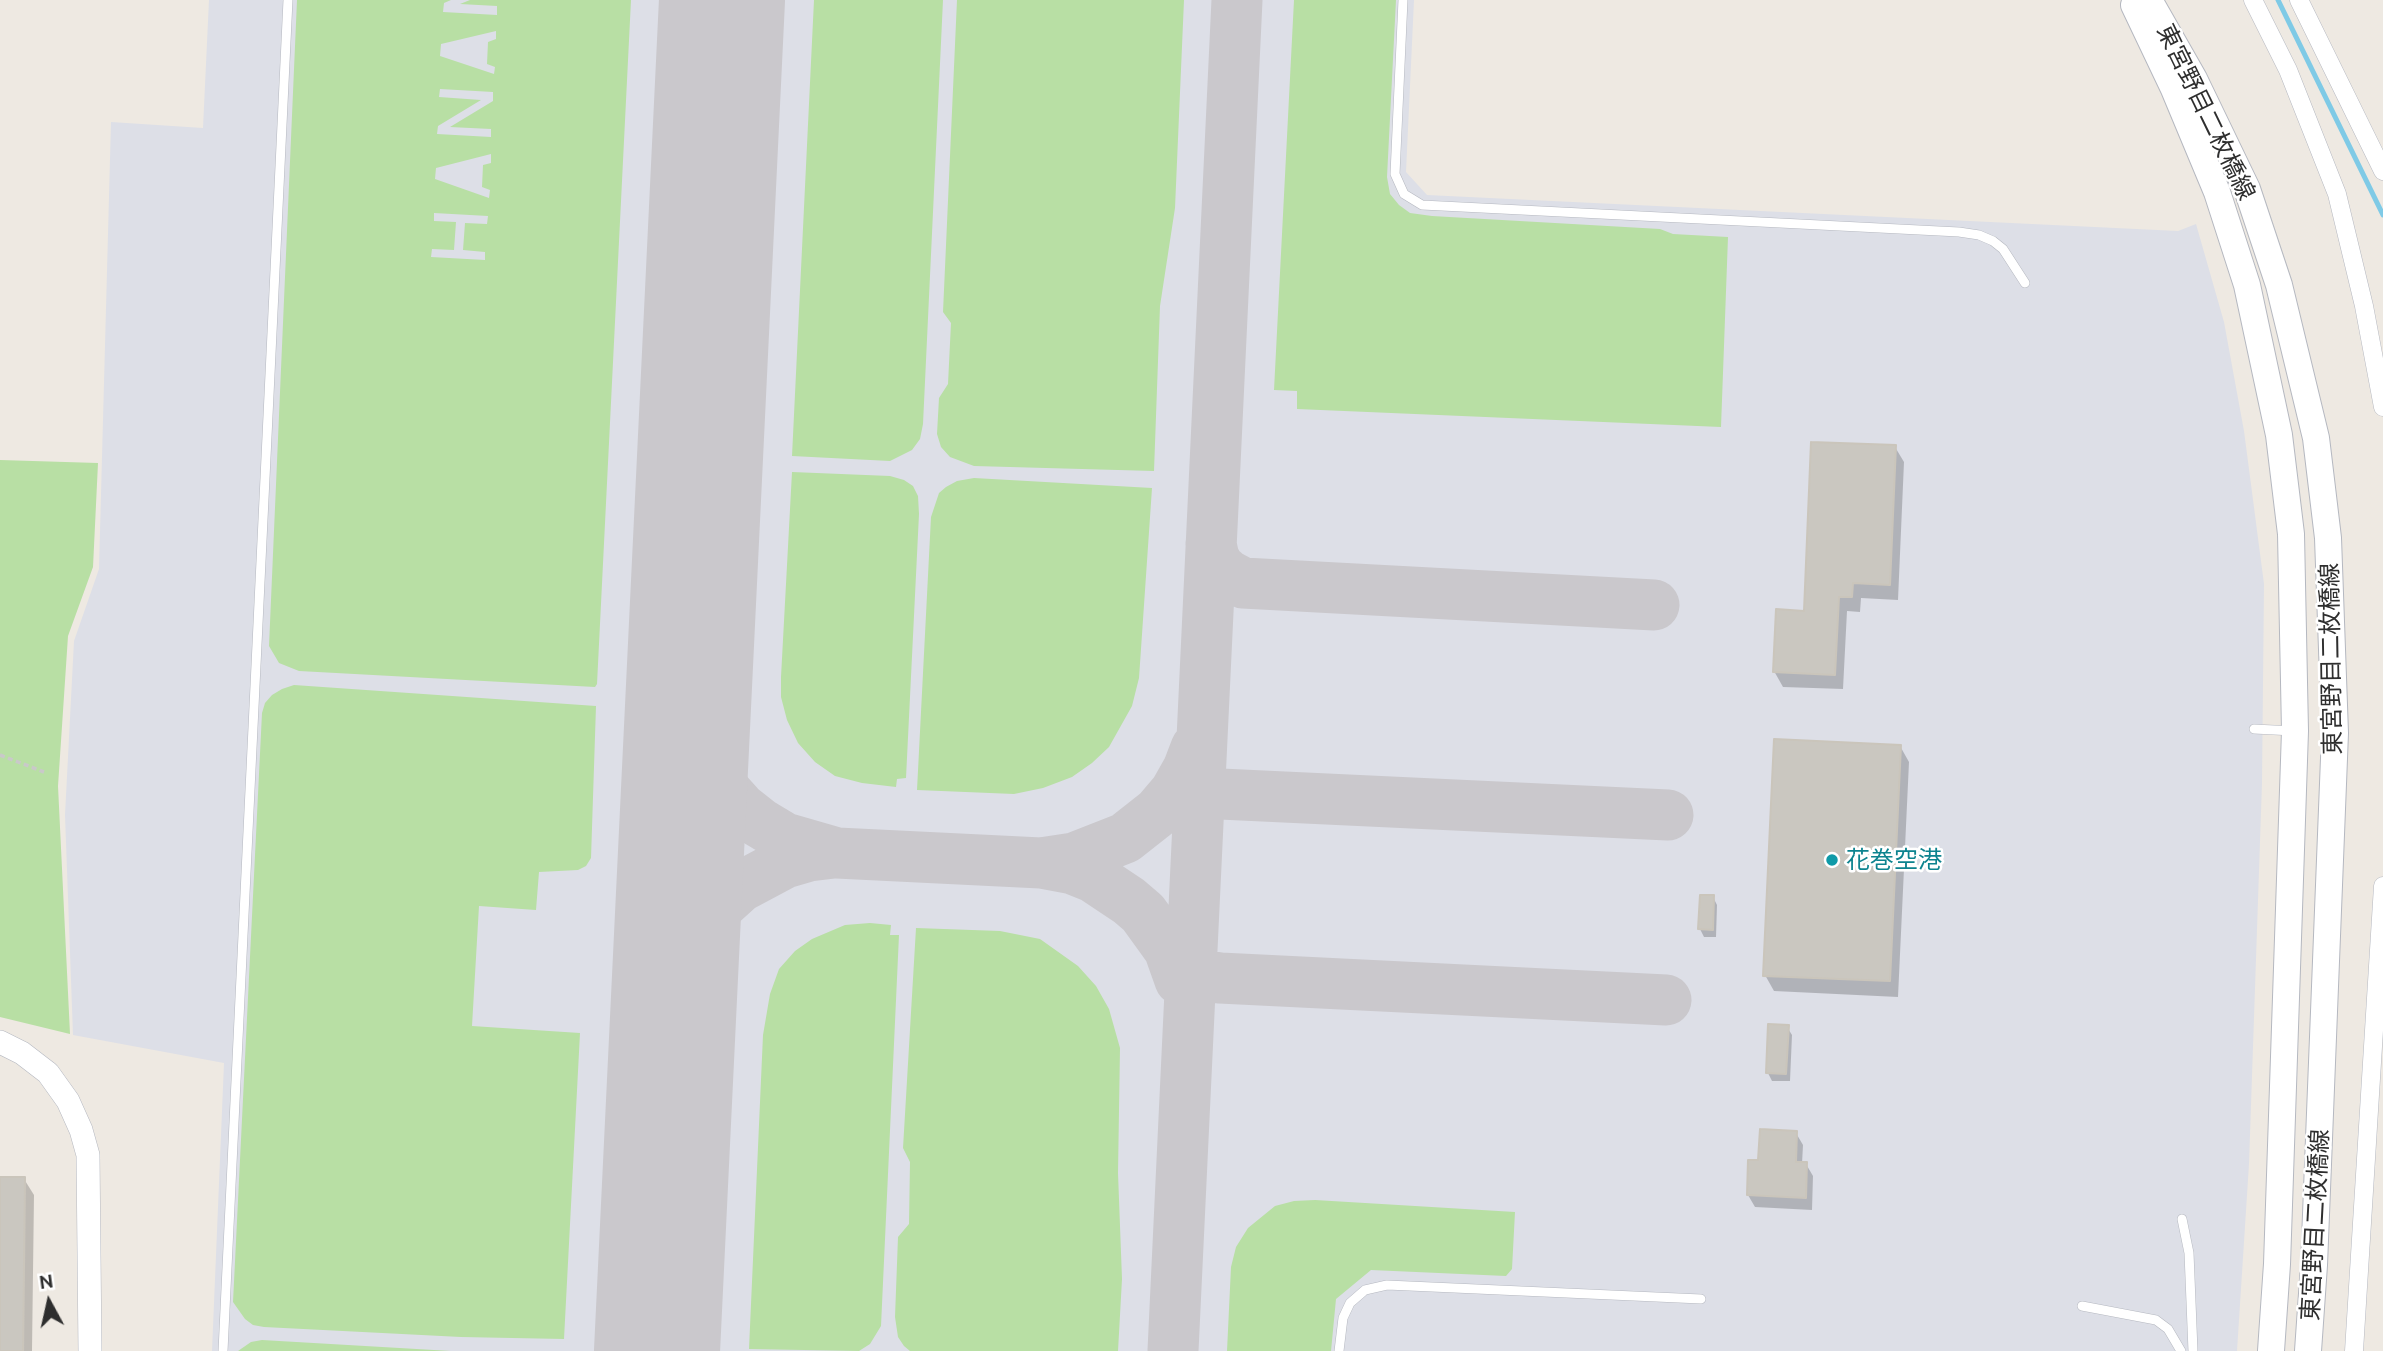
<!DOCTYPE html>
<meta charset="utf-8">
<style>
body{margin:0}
#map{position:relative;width:2383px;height:1351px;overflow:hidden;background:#eee9e2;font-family:Ubuntu,sans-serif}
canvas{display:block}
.north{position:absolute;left:14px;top:1267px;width:70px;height:70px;-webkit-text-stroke:5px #fff;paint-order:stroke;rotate:352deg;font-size:19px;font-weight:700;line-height:28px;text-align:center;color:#2e2e2e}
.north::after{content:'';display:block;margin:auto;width:24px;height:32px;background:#2e2e2e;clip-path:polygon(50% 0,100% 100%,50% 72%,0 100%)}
</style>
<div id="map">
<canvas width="2383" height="1351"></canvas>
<div class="north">N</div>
</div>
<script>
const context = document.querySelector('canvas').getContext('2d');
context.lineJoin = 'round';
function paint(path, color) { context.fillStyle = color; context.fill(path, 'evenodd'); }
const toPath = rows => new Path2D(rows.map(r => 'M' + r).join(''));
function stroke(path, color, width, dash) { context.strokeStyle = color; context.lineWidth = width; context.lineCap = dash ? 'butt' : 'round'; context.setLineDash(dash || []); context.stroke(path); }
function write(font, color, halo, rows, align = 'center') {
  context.font = font + ' Ubuntu,"Noto Sans JP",sans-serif'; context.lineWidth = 5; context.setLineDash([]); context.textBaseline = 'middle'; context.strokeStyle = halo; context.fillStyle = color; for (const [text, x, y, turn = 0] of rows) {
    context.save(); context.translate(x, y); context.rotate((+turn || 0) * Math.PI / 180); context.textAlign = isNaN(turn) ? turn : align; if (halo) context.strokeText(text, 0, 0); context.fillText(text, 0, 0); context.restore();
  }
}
const airport = toPath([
 [209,0,1414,0,1406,172,1427,195,2178,231,2196,224,2224,322,2244,431,2264,584,2262,783,2249,1164,2237,1351,212,1351,224,1063,73,1035,65,815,74,641,99,569,111,122,203,128]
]);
const green = toPath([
 [297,0,451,0,444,3,443,12,497,15,497,6,460,4,470,0,631,0,597,684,595,687,299,671,279,663,269,646],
 [496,31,496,39,488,42,487,64,495,67,494,74,440,56,441,44],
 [440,89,493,92,493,101,450,127,491,129,491,137,437,134,438,126,481,100,439,97],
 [491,154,491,163,483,165,482,187,490,190,489,198,435,179,436,168],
 [434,213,488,216,487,224,465,223,463,250,485,252,485,260,431,257,432,249,454,250,456,222,434,221],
 [814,0,943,0,923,424,920,439,912,450,890,461,792,456],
 [957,0,1184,0,1175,208,1160,306,1154,471,974,466,950,457,941,447,937,434,939,398,948,384,951,323,943,312],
 [1294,0,1396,0,1387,177,1390,194,1399,205,1410,213,1432,216,1660,229,1673,234,1728,237,1721,427,1297,409,1297,391,1274,390],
 [0,460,98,463,93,567,68,636,58,786,70,1034,0,1017],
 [792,472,890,476,904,480,913,486,918,496,919,514,906,778,897,779,896,787,862,783,835,776,815,762,798,743,787,720,781,697,781,677],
 [974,478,1152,488,1139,678,1132,706,1109,747,1092,763,1072,777,1043,788,1014,794,917,790,931,517,939,493,946,487,957,481],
 [294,685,596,706,591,858,586,866,578,870,539,872,536,910,479,906,472,1026,580,1033,564,1339,461,1337,264,1327,253,1325,245,1319,233,1302,262,713,265,703,272,695,282,689],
 [870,923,891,925,890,935,899,935,881,1326,870,1344,859,1351,749,1349,763,1035,770,994,779,969,795,951,812,939,845,925],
 [916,928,1000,931,1040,939,1078,966,1096,986,1109,1009,1120,1048,1118,1173,1122,1279,1118,1351,910,1351,904,1346,898,1337,895,1317,898,1237,909,1224,910,1162,903,1148],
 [1315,1200,1515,1212,1512,1269,1506,1276,1371,1270,1336,1299,1331,1351,1227,1351,1231,1267,1236,1247,1248,1228,1275,1206,1294,1201],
 [262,1340,451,1351,238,1351,251,1342]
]);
const shadow = toPath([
 [1895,447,1904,462,1898,600,1861,598,1860,612,1847,611,1843,689,1783,687,1774,671],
 [1900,746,1909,762,1898,997,1774,991,1765,975],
 [1713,897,1717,905,1716,937,1704,937,1700,929],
 [1787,1027,1792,1035,1790,1081,1772,1081,1768,1073],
 [1796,1133,1803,1145,1802,1164,1806,1164,1813,1176,1812,1210,1755,1207,1748,1195,1760,1162],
 [0,1179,24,1179,34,1195,32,1351,0,1351]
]);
const stream = toPath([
 [2278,0,2383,215]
]);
const taxiway = toPath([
 [1211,544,1214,558,1219,567,1228,575,1243,583,1654,605],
 [689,685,692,721,700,745,709,765,724,789,741,808,760,823,785,838,837,853,1041,863,1074,858,1125,838,1158,812,1175,792,1188,769,1196,748],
 [1169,805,1191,794,1199,793,1668,815],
 [1041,863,1073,869,1093,877,1129,901,1143,913,1169,949,1180,980],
 [1169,949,1183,965,1207,976,1220,978,1666,1000],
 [674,992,693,943,719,906,740,887,785,863,809,856,834,853],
 [1173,1351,1237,0]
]);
const runway = toPath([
 [657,1351,722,0]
]);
const building = toPath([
 [1811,442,1896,445,1890,585,1853,583,1852,597,1839,597,1835,675,1773,672,1776,609,1804,611,1811,442],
 [1774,739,1901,745,1890,981,1763,976,1774,739],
 [1700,895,1714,895,1713,930,1698,929,1700,895],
 [1768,1024,1789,1025,1786,1074,1766,1073,1768,1024],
 [1760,1129,1797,1131,1796,1162,1807,1162,1806,1198,1747,1195,1748,1160,1758,1160,1760,1129],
 [0,1177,25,1177,23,1351,0,1351,0,1177]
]);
const path = toPath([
 [0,755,44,772]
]);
const service = toPath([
 [1403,0,1395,174,1404,194,1422,205,1959,232,1979,235,1993,241,2003,249,2025,283],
 [2254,729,2294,731],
 [2182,1219,2189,1253,2193,1351],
 [2082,1306,2156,1320,2168,1329,2181,1351],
 [223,1351,288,0],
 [1339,1351,1343,1318,1350,1303,1365,1290,1387,1285,1701,1299]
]);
const minor = toPath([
 [2253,0,2288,70,2337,194,2364,306,2383,407],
 [2299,0,2383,171],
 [2354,1351,2383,886]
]);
const tertiary = toPath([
 [0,1042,22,1053,48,1073,68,1101,81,1130,88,1155,90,1351]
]);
const secondary = toPath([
 [2149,0,2194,79,2247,189,2279,285,2316,438,2328,538,2335,733,2314,1265,2308,1351],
 [2134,5,2174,89,2217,192,2247,285,2279,435,2291,534,2295,731,2277,1264,2271,1351]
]);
const markers = [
 [1832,860,7,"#0f9aa8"]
];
const streetNames = [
 ["東宮野目二枚橋線",2206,112,64],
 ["東宮野目二枚橋線",2331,659,-91],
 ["東宮野目二枚橋線",2315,1225,-87]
];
const cultureNames = [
 ["花巻空港",1846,860]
];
paint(airport, '#dddfe7');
paint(green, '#b8dfa4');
paint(shadow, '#0003');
stroke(stream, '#7fcae6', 5);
stroke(taxiway, '#cac8cc', 51);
stroke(runway, '#cac8cc', 126);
paint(building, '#cac7c0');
stroke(building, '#cac5bb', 2);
stroke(service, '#b5b8c0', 10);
stroke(minor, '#b5b8c0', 19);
stroke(tertiary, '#b5b8c0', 24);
stroke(secondary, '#b5b8c0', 28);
stroke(path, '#c9c9c9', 3.5, [5, 3.5]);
stroke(service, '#fff', 9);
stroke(minor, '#fff', 18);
stroke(tertiary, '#fff', 23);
stroke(secondary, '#fff', 26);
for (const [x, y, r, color] of markers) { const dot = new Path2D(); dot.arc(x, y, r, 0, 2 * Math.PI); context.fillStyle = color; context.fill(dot); stroke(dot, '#fff', 2.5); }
write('24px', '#2e2e2e', '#fff', streetNames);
write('24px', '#0d838f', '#fff', cultureNames, 'left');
</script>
